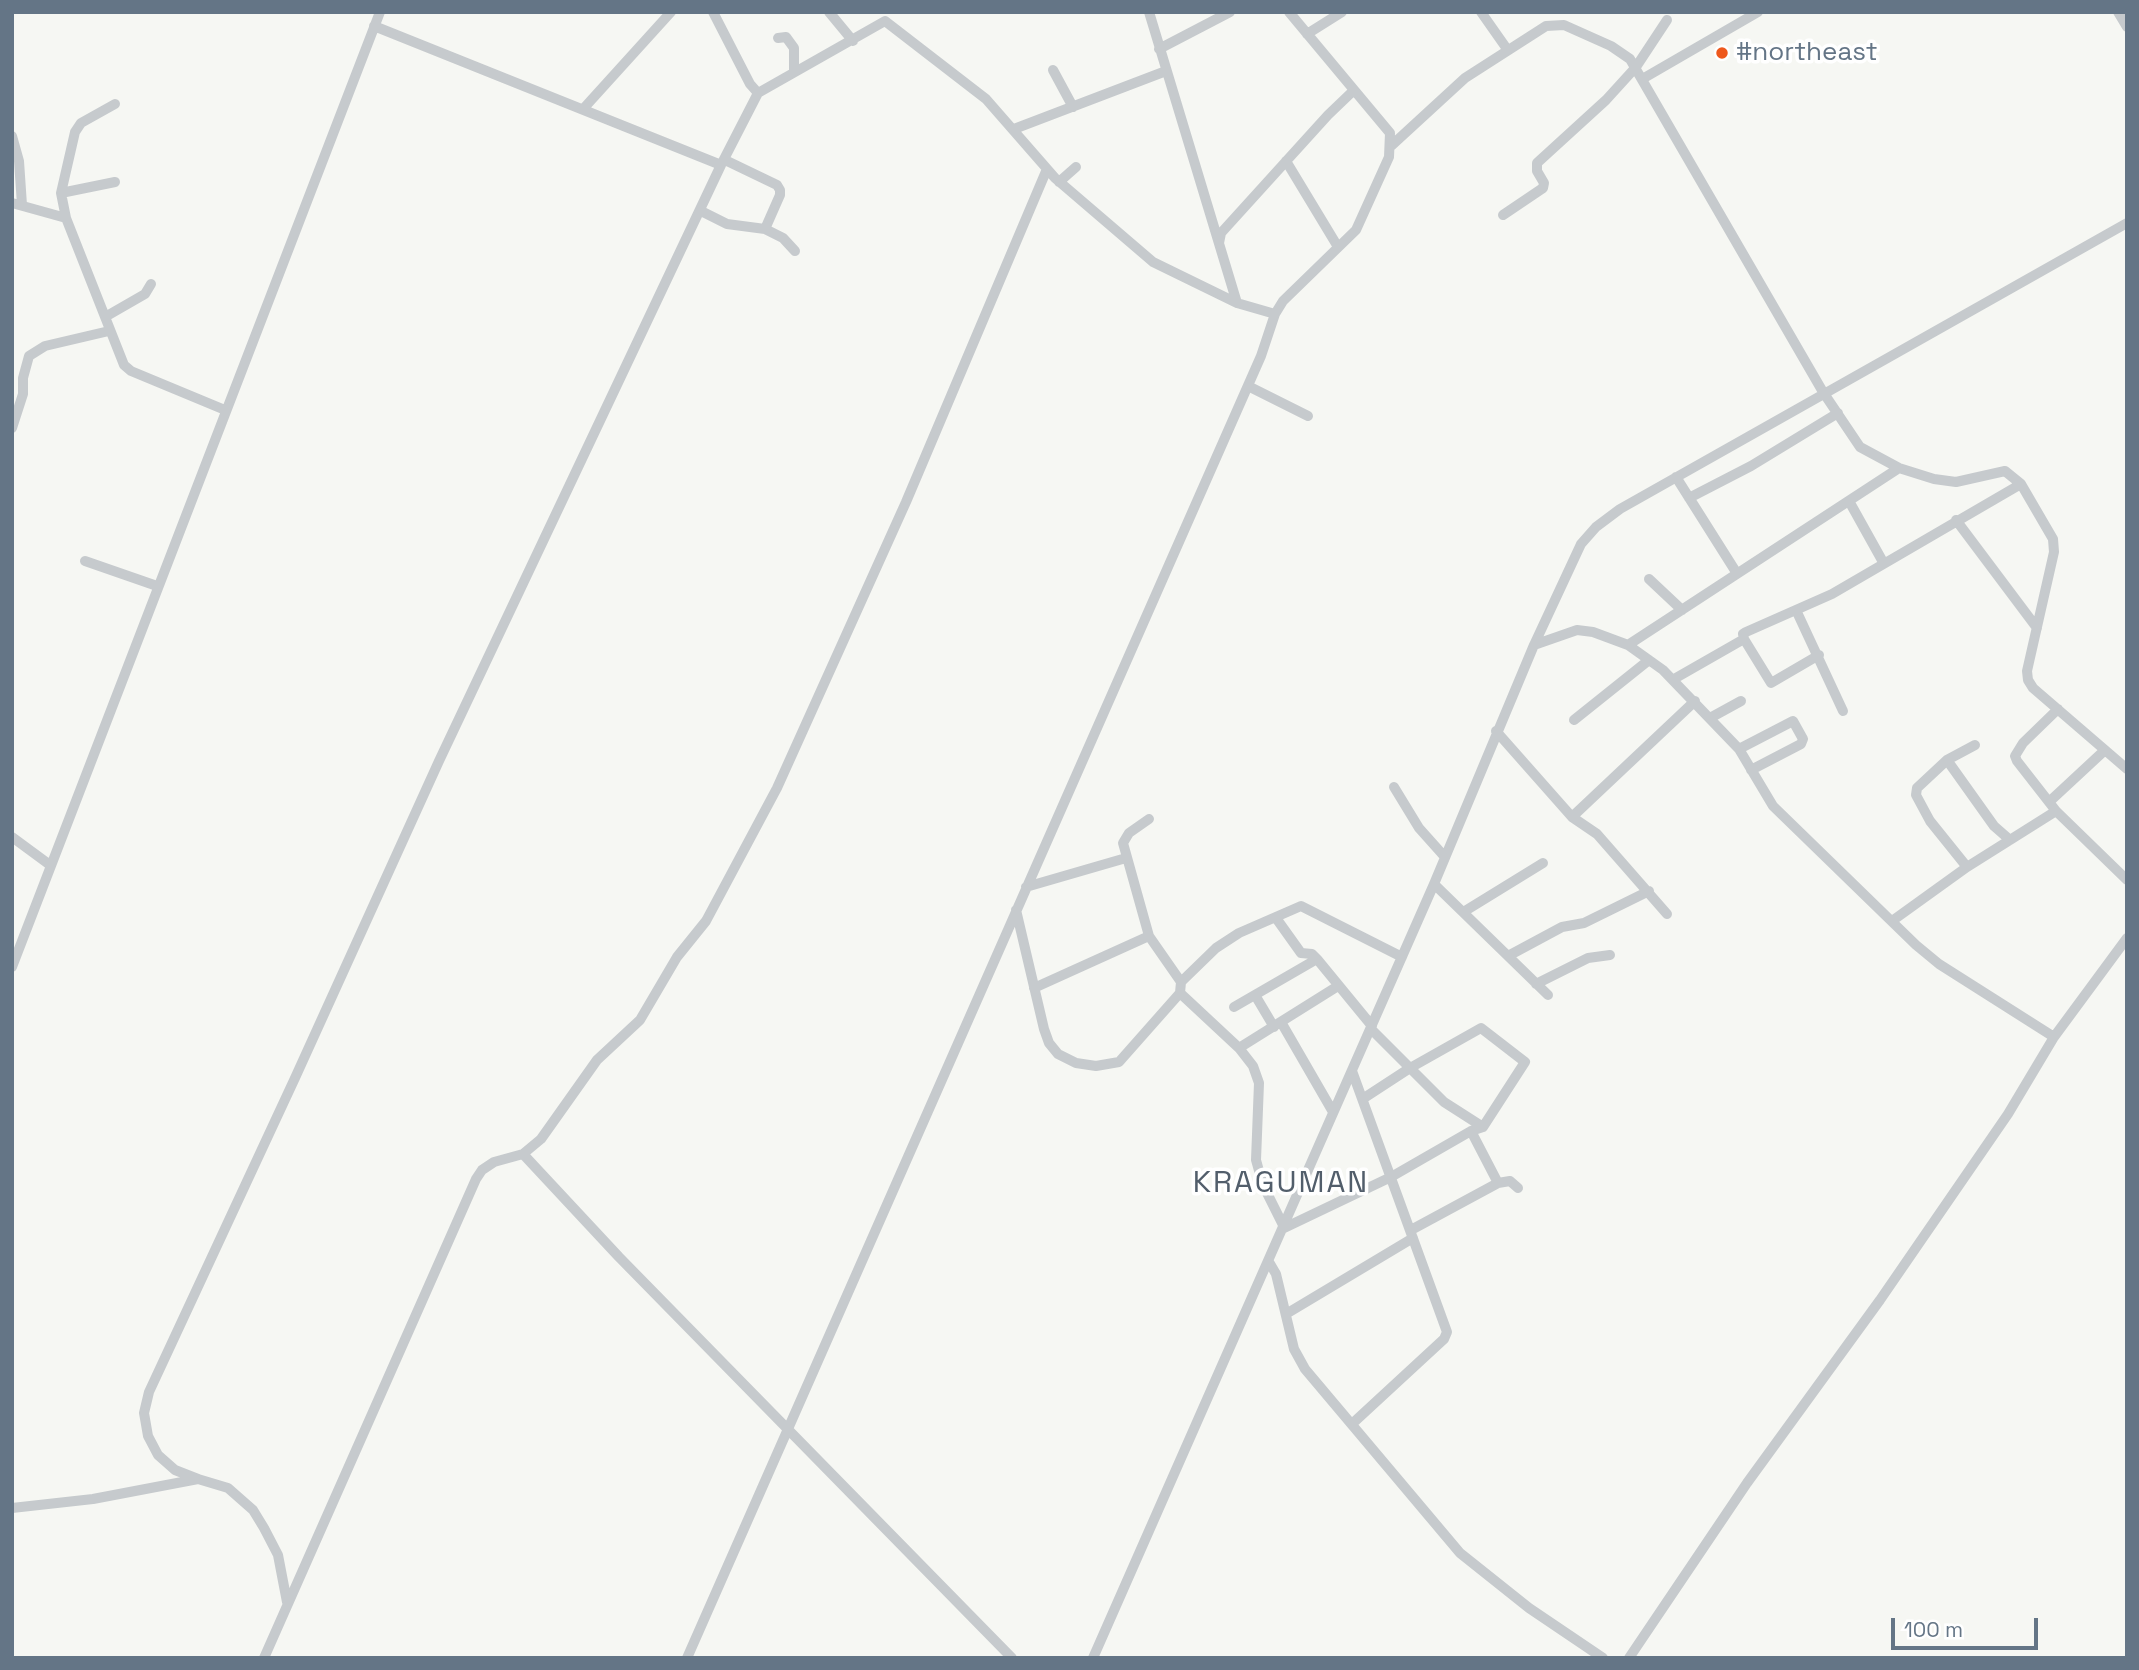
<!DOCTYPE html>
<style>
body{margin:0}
#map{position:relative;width:2139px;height:1670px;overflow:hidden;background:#f6f7f3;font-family:"Space Grotesk",sans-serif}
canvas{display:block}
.frame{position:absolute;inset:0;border:14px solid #647586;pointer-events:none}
.scale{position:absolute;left:1891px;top:1618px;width:147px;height:32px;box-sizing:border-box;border:4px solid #647586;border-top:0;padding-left:9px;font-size:21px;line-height:24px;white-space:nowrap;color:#647586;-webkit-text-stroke:5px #fff;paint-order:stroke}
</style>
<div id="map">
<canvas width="2139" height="1670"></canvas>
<div class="frame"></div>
<div class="scale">100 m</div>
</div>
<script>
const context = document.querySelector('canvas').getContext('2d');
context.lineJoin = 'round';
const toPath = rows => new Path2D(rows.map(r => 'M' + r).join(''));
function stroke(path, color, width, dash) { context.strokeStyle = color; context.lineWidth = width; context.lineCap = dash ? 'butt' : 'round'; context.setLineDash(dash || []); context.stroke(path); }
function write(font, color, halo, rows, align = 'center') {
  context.font = font + ' "Space Grotesk",sans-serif'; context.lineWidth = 7; context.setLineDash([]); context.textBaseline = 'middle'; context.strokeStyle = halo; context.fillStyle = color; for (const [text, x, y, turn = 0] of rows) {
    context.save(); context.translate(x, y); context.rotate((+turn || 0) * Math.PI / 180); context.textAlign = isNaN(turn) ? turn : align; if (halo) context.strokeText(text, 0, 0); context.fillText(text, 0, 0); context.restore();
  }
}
const street = toPath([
 [713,12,750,84,758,93],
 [829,12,853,41],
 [1149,12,1237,303,1275,314],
 [1481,12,1507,49],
 [2118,12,2127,27],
 [374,26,721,165],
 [1307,34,1342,12],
 [778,38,786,37,794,48,794,72],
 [1159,49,1230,12],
 [1053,70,1073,107],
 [1644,78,1758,12],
 [115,104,81,123,75,132,61,193,66,218,124,365,131,371,225,410],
 [584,108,671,12],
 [1014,129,1166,71],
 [12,136,19,161,22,205],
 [1391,146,1465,78,1546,26,1564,25,1611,46,1630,59,1823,392,1860,447,1899,468,1934,479,1956,482,2005,471,2021,484,2053,539,2054,552,2027,671,2028,680,2033,688,2127,769],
 [725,160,777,185,780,190,780,195,765,229],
 [1286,161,1338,247],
 [1059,182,1076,167],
 [61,193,115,182],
 [12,203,66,218],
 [701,211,727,224,765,229,783,238,795,251],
 [1503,215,1543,188,1544,183,1537,171,1537,163,1606,100,1636,67,1667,20],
 [1219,243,1221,233,1328,115,1352,92],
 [105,317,145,294,151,284],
 [1248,386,1308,416],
 [12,428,23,394,23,378,29,356,45,346,109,331],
 [1676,477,1736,572],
 [1689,498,1751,466,1838,413],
 [1849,501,1883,562],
 [1956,520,2037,628],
 [85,561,157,586],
 [1649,579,1682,610],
 [1796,610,1843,711],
 [1744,639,1771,683,1819,655],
 [1534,645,1577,630,1593,632,1628,645,1663,670,1739,749,1773,806,1916,945,1939,964,2054,1037],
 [1628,645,1899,468],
 [1674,679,1744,639,1743,634,1746,632,1832,594,2021,484],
 [2058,709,2023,743,2015,756,2017,761,2056,811,2127,880],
 [1710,718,1741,701],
 [1574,720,1649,660],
 [1496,731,1572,817,1597,834,1667,914],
 [1739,749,1793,721,1803,739,1801,744,1751,770],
 [1947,760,1994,826,2010,840],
 [1394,787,1419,828,1444,856],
 [2049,802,2105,750],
 [1572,817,1695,701],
 [1149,819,1129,833,1123,843,1149,936,1181,982],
 [12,837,50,865],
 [1967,867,1930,821,1916,795,1917,788,1947,760,1975,745],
 [1434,884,1548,995],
 [1026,887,1126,858],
 [1016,910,1044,1029,1049,1043,1058,1054,1076,1063,1096,1066,1119,1062,1180,993,1239,1048,1253,1066,1259,1083,1256,1160,1263,1185,1283,1225],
 [1465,911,1543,863],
 [1276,918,1301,953,1312,954,1317,959,1372,1026],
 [1892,921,1967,867,2056,811],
 [1508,956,1562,927,1584,923,1649,891],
 [12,967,380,12],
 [1536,984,1588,958,1610,955],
 [1034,988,1149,936],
 [1180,993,1181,982,1216,948,1239,933,1301,906,1402,957],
 [1255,995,1274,1027],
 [1234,1007,1317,959],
 [1281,1022,1333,1112],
 [1371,1029,1444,1102,1483,1127],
 [1239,1048,1338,986],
 [1352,1071,1447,1332,1444,1339,1353,1423],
 [1471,1131,1498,1183],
 [523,1154,541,1139,597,1060,640,1020,677,957,706,921,777,788,906,502,1047,169],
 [1282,1229,1391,1177,1471,1131,1483,1127,1525,1062,1481,1028,1410,1068,1364,1098],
 [1411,1230,1498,1183,1510,1181,1518,1188],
 [1269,1262,1276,1274,1294,1349,1305,1369,1460,1553,1529,1608,1603,1658],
 [1286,1314,1413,1238],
 [198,1479,175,1470,158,1455,148,1436,144,1413,149,1392,295,1078,439,761,721,165,758,93,885,21,986,99,1055,178,1153,262,1237,303],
 [12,1508,93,1499,198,1479,228,1488,253,1510,264,1528,278,1555,287,1602],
 [264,1658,476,1179,482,1170,494,1162,523,1154,619,1257,1012,1658],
 [687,1658,1261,356,1275,314,1283,301,1356,230,1389,157,1390,133,1289,12],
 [1093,1658,1434,884,1534,645,1581,544,1596,527,1620,509,2127,223],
 [1629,1658,1747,1483,1880,1300,2008,1114,2054,1037,2127,938]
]);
const markers = [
 [1722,53,7,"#ee581c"]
];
const poiNames = [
 ["#northeast",1736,53]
];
const quarterNames = [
 ["KRAGUMAN",1281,1184]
];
stroke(street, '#c6cacd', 10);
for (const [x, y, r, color] of markers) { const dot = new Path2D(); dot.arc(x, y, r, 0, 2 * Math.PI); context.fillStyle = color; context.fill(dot); stroke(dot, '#fff', 2.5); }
write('26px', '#647586', '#fff', poiNames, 'left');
context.letterSpacing = '2px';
write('30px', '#525e6b', '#fff', quarterNames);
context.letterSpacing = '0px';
</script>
